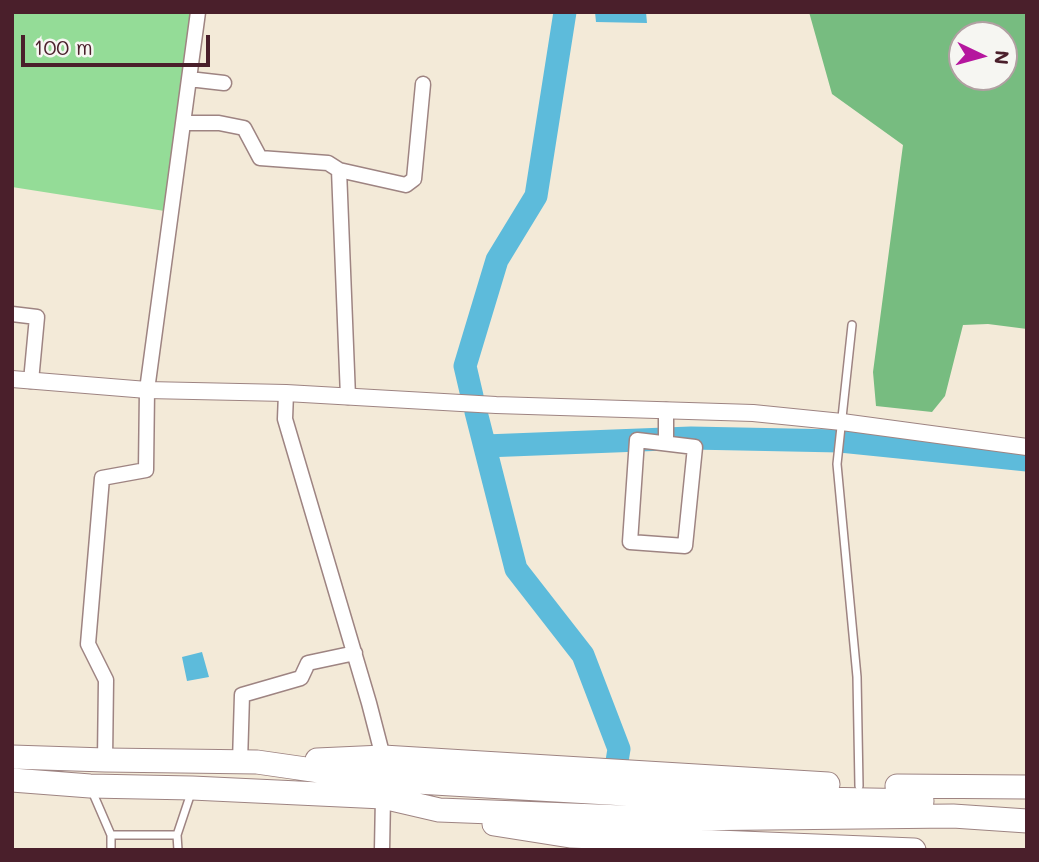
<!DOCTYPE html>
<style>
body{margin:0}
#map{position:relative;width:1039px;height:862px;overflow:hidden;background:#f3ead8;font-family:Mali,sans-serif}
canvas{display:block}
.frame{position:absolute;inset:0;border:14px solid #4a1f2b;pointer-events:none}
.north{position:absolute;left:948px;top:21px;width:70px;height:70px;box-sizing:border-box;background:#f6f6f2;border:2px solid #b1a0a2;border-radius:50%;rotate:95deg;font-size:19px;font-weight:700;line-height:28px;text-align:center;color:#4a1f2b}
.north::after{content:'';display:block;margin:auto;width:24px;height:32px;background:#b5179e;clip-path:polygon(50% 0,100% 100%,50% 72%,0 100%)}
.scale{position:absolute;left:21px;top:35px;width:189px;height:32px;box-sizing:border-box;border:4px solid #4a1f2b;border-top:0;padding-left:9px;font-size:21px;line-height:24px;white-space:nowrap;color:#4a1f2b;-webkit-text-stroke:5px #f6f6f2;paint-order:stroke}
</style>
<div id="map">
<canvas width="1039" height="862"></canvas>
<div class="frame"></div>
<div class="north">N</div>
<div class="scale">100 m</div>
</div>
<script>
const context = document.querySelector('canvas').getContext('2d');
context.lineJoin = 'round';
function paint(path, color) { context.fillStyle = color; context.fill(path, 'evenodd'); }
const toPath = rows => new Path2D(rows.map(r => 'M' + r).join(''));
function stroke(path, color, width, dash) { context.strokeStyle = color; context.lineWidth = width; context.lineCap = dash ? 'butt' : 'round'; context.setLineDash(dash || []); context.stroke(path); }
const green = toPath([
 [12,12,198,12,171,212,12,187]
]);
const forest = toPath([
 [809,12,1027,12,1027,329,988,324,963,325,945,396,932,412,876,406,873,372,903,145,832,94],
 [962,35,1004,35,1004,77,962,77]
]);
const water = toPath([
 [595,12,646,12,647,23,596,22],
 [202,652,209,677,187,681,182,657]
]);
const river = toPath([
 [472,396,465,366,497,260,536,196,565,12],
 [476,412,516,569,583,655,619,749,613,786],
 [485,446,691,438,840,441,1027,460]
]);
const service = toPath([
 [852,325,837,464,857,677,859,786],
 [92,791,111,835,111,850],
 [111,835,177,835],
 [178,850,177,835,191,793]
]);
const minor = toPath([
 [189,79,224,83],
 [184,123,219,123,244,128,260,158,328,163,339,170,348,397],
 [339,170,406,185,414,179,423,84],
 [12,314,37,317,31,381],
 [286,393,285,419,369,703,383,757],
 [637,440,695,447,685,546,630,542,637,440],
 [666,443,666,410],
 [105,760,106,680,88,644,102,478,146,470,147,390,198,12],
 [240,762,242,695,301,678,308,663,355,653],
 [382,850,383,797]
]);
const tertiary = toPath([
 [12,379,147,390,286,393,496,405,753,413,842,422,1027,447]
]);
const trunk = toPath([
 [12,757,105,760,257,762,382,780,660,796,922,801],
 [317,760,383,757,828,784],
 [12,780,90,786,192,788,383,797,439,810,675,819,953,816,1027,821],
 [897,786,1027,787],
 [494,824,570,836,914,850]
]);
paint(green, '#94dc97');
paint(forest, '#77bc80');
paint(water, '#5dbbdb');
stroke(river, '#5dbbdb', 23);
stroke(service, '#9e8482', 10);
stroke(minor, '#9e8482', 17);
stroke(tertiary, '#9e8482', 18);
stroke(trunk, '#9e8482', 25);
stroke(service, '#fff', 7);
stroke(minor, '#fff', 14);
stroke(tertiary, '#fff', 16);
stroke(trunk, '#fff', 23);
</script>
